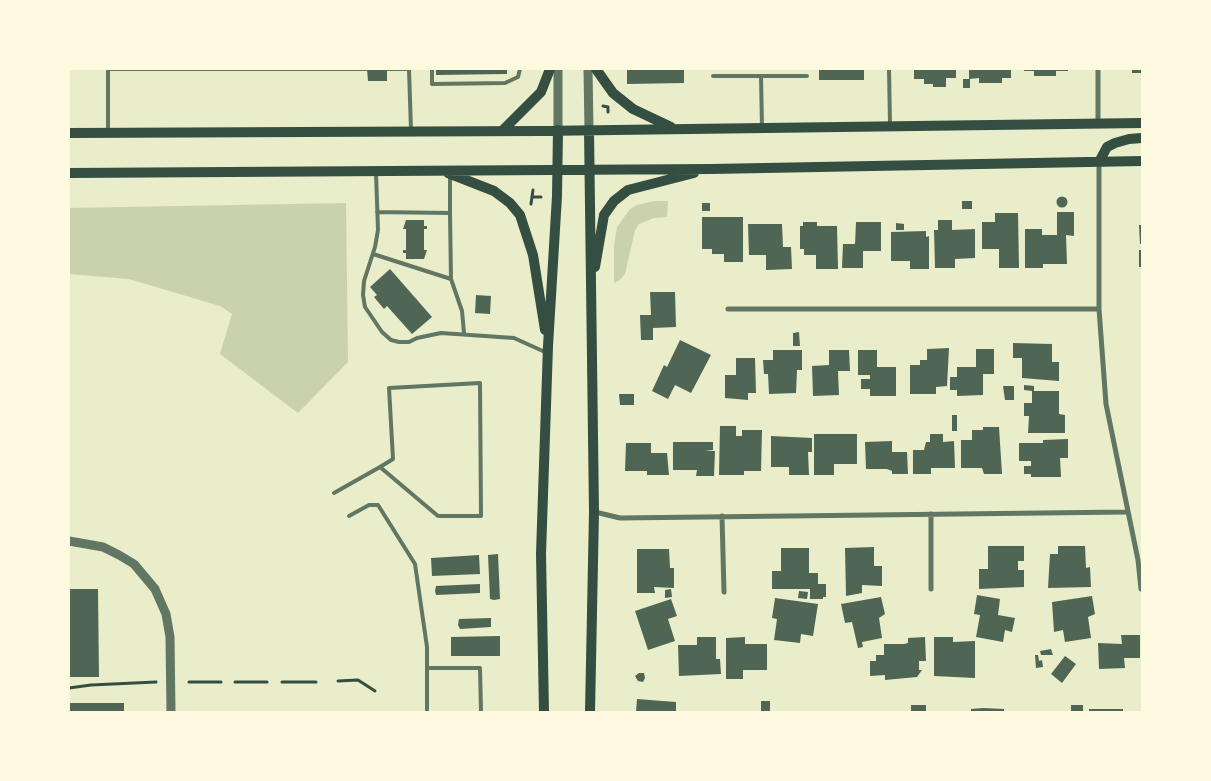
<!DOCTYPE html>
<style>
body{margin:0}
#map{position:relative;width:1211px;height:781px;overflow:hidden;background:#e9edc9;font-family:Karla,sans-serif}
canvas{display:block}
.frame{position:absolute;inset:0;border:70px solid #fefae0;pointer-events:none}
</style>
<div id="map">
<canvas width="1211" height="781"></canvas>
<div class="frame"></div>
</div>
<script>
const context = document.querySelector('canvas').getContext('2d');
context.lineJoin = 'round';
function paint(path, color) { context.fillStyle = color; context.fill(path, 'evenodd'); }
const toPath = rows => new Path2D(rows.map(r => 'M' + r).join(''));
function stroke(path, color, width, dash) { context.strokeStyle = color; context.lineWidth = width; context.lineCap = dash ? 'butt' : 'round'; context.setLineDash(dash || []); context.stroke(path); }
const green = toPath([
 [654,201,668,201,667,217,654,218,639,224,635,230,625,274,620,280,614,283,614,245,617,227,630,209,637,205],
 [346,203,348,362,298,413,220,354,232,314,220,306,129,279,69,274,69,208]
]);
const building = toPath([
 [367,69,387,69,387,81,368,81],
 [436,69,507,69,507,74,436,75],
 [627,69,684,69,684,83,627,84],
 [819,69,864,69,864,80,819,80],
 [914,69,956,69,956,78,946,78,946,87,933,87,933,84,924,84,924,79,914,79],
 [969,69,1011,69,1011,78,1002,78,1002,83,979,83,979,78,969,79],
 [1024,69,1068,69,1068,71,1056,71,1056,76,1034,76,1034,71,1024,71],
 [1132,69,1142,69,1142,73,1132,73],
 [963,79,970,79,970,88,963,88],
 '1056.5 202a5.5 5.5 0 1 1 11 0a5.5 5.5 0 1 1-11 0Z',
 [962,201,972,201,972,209,962,209],
 [702,203,710,203,710,211,702,211],
 [1057,212,1074,212,1074,236,1066,235,1067,264,1043,264,1043,268,1025,268,1025,229,1042,229,1042,235,1057,235],
 [995,213,1018,213,1019,268,999,268,999,249,982,249,982,222,995,222],
 [702,217,743,217,743,262,724,262,724,254,712,254,712,249,702,249],
 [406,220,424,220,424,226,427,226,427,229,424,229,424,250,427,250,424,259,406,259,406,253,403,253,403,250,406,250,406,229,403,229],
 [938,220,952,220,952,230,975,229,975,258,955,259,955,268,935,268,934,230,938,230],
 [803,222,817,222,817,226,837,226,838,269,816,269,816,255,804,255,804,249,800,249,800,226,803,226],
 [856,222,881,222,881,251,863,251,863,268,842,268,843,244,855,244],
 [896,223,904,224,904,230,896,230],
 [748,224,782,224,783,247,791,247,792,269,766,270,766,255,749,255],
 [1139,225,1142,225,1142,244,1140,244],
 [926,231,926,237,929,236,929,269,910,269,910,261,891,261,891,232],
 [1139,250,1142,250,1142,267,1139,267],
 [390,269,432,317,412,334,387,306,384,309,374,297,377,295,370,287],
 [650,292,675,292,676,327,653,328,653,340,641,340,640,315,651,315],
 [476,295,491,296,490,314,475,313],
 [799,332,800,346,793,346,793,333],
 [680,340,711,355,691,393,675,385,668,399,652,391,664,365,667,367],
 [1013,343,1052,344,1052,362,1059,362,1059,381,1022,378,1022,358,1013,358],
 [949,348,947,386,936,387,936,394,910,394,910,365,920,365,920,360,927,360,927,349],
 [976,349,994,349,994,374,983,374,983,395,957,396,957,390,950,390,950,377,957,377,957,367,976,367],
 [773,350,802,350,802,370,797,370,796,393,769,394,768,374,764,374,763,360,773,360],
 [829,350,849,350,850,371,838,371,839,395,813,396,812,366,829,365],
 [858,350,877,350,877,367,896,367,896,396,870,396,870,389,861,389,861,379,870,379,870,375,858,375],
 [736,358,755,358,756,393,748,393,748,400,725,398,725,375,736,375],
 [1024,385,1034,386,1034,391,1059,391,1059,414,1065,415,1065,433,1028,433,1029,416,1024,416,1024,403,1032,403,1032,391,1024,390],
 [1003,386,1014,386,1014,400,1005,400],
 [619,394,634,394,634,405,620,405],
 [952,415,957,415,957,431,952,431],
 [720,426,736,426,736,436,742,436,742,430,762,430,761,471,744,471,744,475,719,475],
 [983,427,999,427,1002,474,984,474,982,468,961,468,961,440,972,440,972,430,983,430],
 [814,434,857,434,857,464,834,464,834,475,814,475],
 [930,434,943,434,943,442,954,441,955,468,931,468,931,474,913,474,913,450,924,450,926,442,930,442],
 [771,436,812,438,812,452,808,452,809,475,789,475,789,467,771,467],
 [1068,439,1068,458,1060,458,1061,477,1031,477,1031,474,1024,474,1024,466,1031,466,1031,461,1019,461,1019,443,1043,443,1043,440],
 [892,441,892,452,907,452,908,474,892,474,892,471,887,469,866,469,865,442],
 [673,442,713,442,713,450,705,451,715,451,714,476,696,476,697,470,673,470],
 [626,443,651,443,651,453,667,453,669,475,647,475,647,471,625,471],
 [988,546,1024,546,1024,561,1018,561,1018,570,1024,570,1024,587,979,589,979,569,988,569],
 [1058,546,1085,546,1086,568,1090,567,1091,587,1048,588,1050,554,1058,554],
 [874,547,874,566,882,566,882,586,862,585,862,593,846,596,845,548],
 [781,548,809,548,809,573,818,573,818,584,826,584,826,597,823,597,823,599,810,599,810,589,772,589,772,571,781,571],
 [637,549,669,549,670,568,674,568,674,588,654,587,655,593,637,593],
 [498,554,500,599,494,600,490,599,488,555],
 [479,555,480,574,432,576,431,558],
 [480,584,480,593,436,595,435,591,436,586],
 [69,589,98,589,99,677,69,677],
 [671,589,672,597,665,598,665,590],
 [799,591,808,592,807,599,798,598],
 [977,595,1000,599,998,615,1015,618,1012,632,1005,630,1003,642,976,637,980,615,974,614],
 [1092,596,1095,614,1088,617,1091,638,1065,642,1063,630,1054,632,1052,602],
 [881,597,885,614,879,618,882,638,862,642,863,647,858,648,852,622,845,623,841,604],
 [775,598,818,604,813,636,801,634,800,643,774,640,777,619,772,618],
 [671,599,677,616,668,619,675,641,648,650,635,611],
 [491,618,491,627,460,629,458,625,459,619],
 [1121,635,1140,635,1140,658,1124,658,1125,668,1099,669,1098,643,1122,644],
 [500,636,500,656,451,656,451,637],
 [697,637,716,637,716,659,720,659,721,674,679,676,678,645,697,645],
 [745,637,745,644,767,644,767,670,743,670,743,679,726,679,726,638],
 [925,637,926,661,919,661,919,670,922,670,917,677,885,680,885,675,870,676,870,661,876,661,876,655,884,655,884,644,904,644,908,643,908,638],
 [934,637,953,637,953,642,975,641,975,678,934,676],
 [1051,649,1053,655,1041,655,1040,651],
 [1035,655,1038,655,1039,661,1042,660,1043,667,1036,668],
 [1065,656,1076,664,1062,683,1051,674],
 [639,673,644,673,645,678,643,682,638,681,635,676],
 [637,699,676,702,676,712,636,712],
 [761,701,770,701,770,711,761,711],
 [69,703,124,703,124,712,69,712],
 [911,705,926,705,926,712,911,712],
 [1071,705,1083,705,1083,712,1071,712],
 [983,708,1004,709,1004,712,971,712,971,709],
 [1089,709,1123,709,1123,712,1089,712]
]);
const path = toPath([
 [603,106,608,107,608,112],
 [534,197,541,197],
 [531,204,533,190],
 [338,681,358,680,375,691],
 [189,682,221,682],
 [235,682,267,682],
 [282,682,316,682],
 [69,688,91,685,156,682]
]);
const service = toPath([
 [108,69,108,131],
 [109,69,367,69],
 [387,69,409,69],
 [409,69,411,130],
 [432,69,432,84,505,83,518,77,520,69],
 [889,69,890,124],
 [713,76,807,76],
 [761,76,762,128],
 [376,173,378,230,375,247,364,281,363,295,365,307,382,332,391,340,399,342,409,342,417,338,441,333,514,338,545,352],
 [377,212,450,213,450,176],
 [450,213,451,279,462,311,464,333],
 [373,254,451,279],
 [334,493,380,467,393,459,389,388,480,383,481,516,438,516,380,467],
 [349,516,369,505,378,505,415,564,427,647,427,668],
 [427,712,427,668,480,668,481,712]
]);
const minor = toPath([
 [1098,69,1098,123],
 [1099,162,1099,309,1106,404,1138,560,1141,589],
 [728,309,1099,309],
 [595,512,620,518,1126,512],
 [931,514,931,589],
 [722,516,724,592]
]);
const tertiary = toPath([
 [558,69,558,130],
 [588,69,589,130],
 [69,541,103,547,119,555,134,564,155,589,166,614,170,637,171,712]
]);
const secondary = toPath([
 [596,69,613,93,633,109,671,127],
 [589,130,594,512,590,712],
 [502,131,541,92,550,69],
 [69,133,539,131,1142,123],
 [1099,162,1107,147,1115,143,1129,139,1142,138],
 [69,173,711,169,1142,161],
 [448,173,494,191,510,203,520,215,533,255,545,330],
 [595,267,604,215,614,201,628,190,694,173],
 [544,712,541,554,548,346,557,196,558,130]
]);
paint(green, '#cad2ad');
paint(building, '#4f6655');
stroke(path, '#344e41', 3);
stroke(service, '#617663', 4);
stroke(minor, '#617663', 5);
stroke(tertiary, '#617663', 9);
stroke(secondary, '#344e41', 10);
</script>
